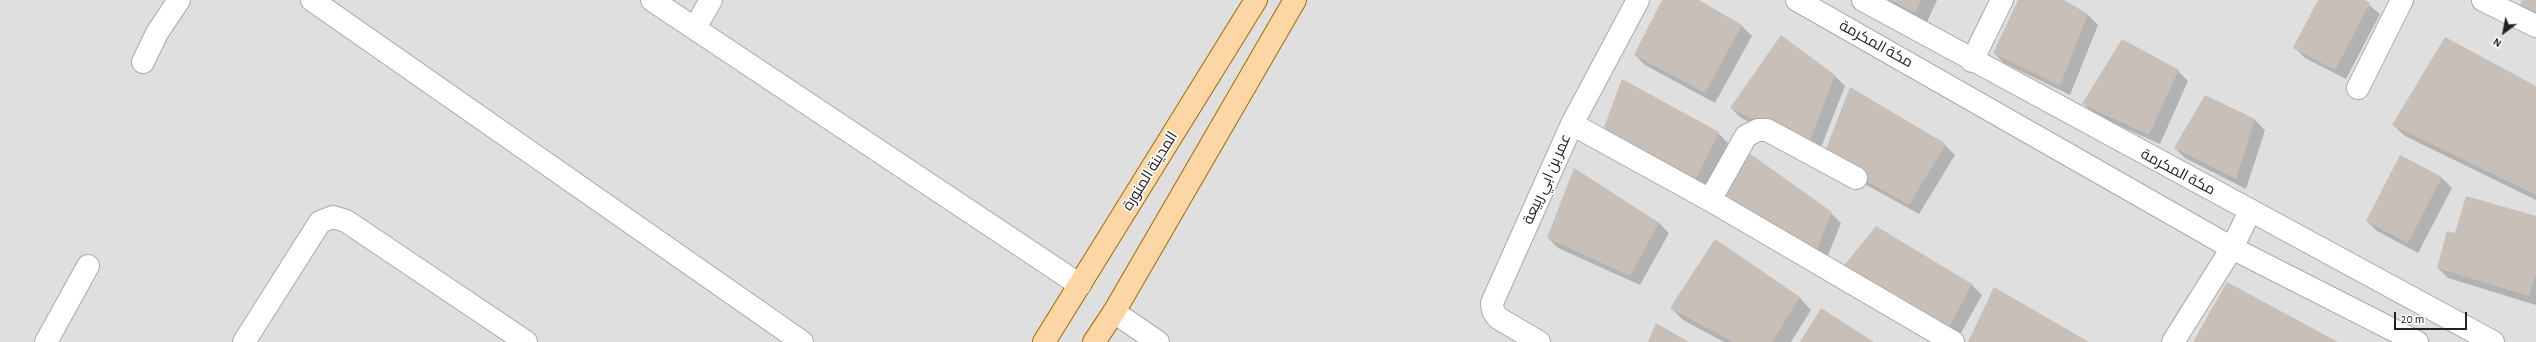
<!DOCTYPE html>
<meta charset="utf-8">
<style>
body{margin:0}
#map{position:relative;width:2536px;height:342px;overflow:hidden;background:#f2efe9;font-family:"Alegreya Sans",sans-serif}
canvas{display:block}
.north{position:absolute;left:2484px;top:12px;width:40px;height:40px;-webkit-text-stroke:3px #fff;paint-order:stroke;rotate:212deg;font-size:11px;font-weight:700;line-height:16px;text-align:center;color:#222}
.north::after{content:'';display:block;margin:auto;width:14px;height:18px;background:#222;clip-path:polygon(50% 0,100% 100%,50% 72%,0 100%)}
.scale{position:absolute;left:2394px;top:312px;width:73px;height:18px;box-sizing:border-box;border:2px solid #222;border-top:0;padding-left:5px;font-size:12px;line-height:14px;white-space:nowrap;color:#222;-webkit-text-stroke:3px #fff;paint-order:stroke}
</style>
<div id="map">
<canvas width="2536" height="342"></canvas>
<div class="north">N</div>
<div class="scale">20 m</div>
</div>
<script>
const context = document.querySelector('canvas').getContext('2d');
context.lineJoin = 'round';
function paint(path, color) { context.fillStyle = color; context.fill(path, 'evenodd'); }
const toPath = rows => new Path2D(rows.map(r => 'M' + r).join(''));
function stroke(path, color, width, dash) { context.strokeStyle = color; context.lineWidth = width; context.lineCap = dash ? 'butt' : 'round'; context.setLineDash(dash || []); context.stroke(path); }
function write(font, color, halo, rows, align = 'center') {
  context.font = font + ' "Alegreya Sans",Cairo,sans-serif'; context.lineWidth = 3.5; context.setLineDash([]); context.textBaseline = 'middle'; context.strokeStyle = halo; context.fillStyle = color; for (const [text, x, y, turn = 0] of rows) {
    context.save(); context.translate(x, y); context.rotate((+turn || 0) * Math.PI / 180); context.textAlign = isNaN(turn) ? turn : align; if (halo) context.strokeText(text, 0, 0); context.fillText(text, 0, 0); context.restore();
  }
}
const residential = toPath([
 [0,0,2536,0,2536,342,0,342]
]);
const shadow = toPath([
 [1663,0,1697,0,1742,26,1752,36,1715,103,1645,65,1635,55],
 [1882,0,1937,0,1926,24],
 [2019,0,2062,0,2088,15,2098,25,2070,95,2004,63,1994,53],
 [2319,0,2363,0,2380,14,2346,79,2305,58,2295,48],
 [2523,0,2536,0,2536,17,2522,5],
 [2178,71,2188,81,2160,144,2093,114,2084,104],
 [1835,76,1845,86,1818,155,1741,118,1731,108],
 [2536,87,2536,200,2405,136,2393,125],
 [2205,96,2255,120,2265,130,2246,189,2185,158,2175,148],
 [1718,133,1728,143,1706,187,1614,140],
 [1945,145,1955,155,1919,214,1834,167],
 [1575,169,1659,223,1669,233,1640,285,1558,248,1548,238],
 [2442,178,2452,188,2418,253,2377,231,2367,221],
 [1729,205,1831,213,1841,223,1826,260],
 [2536,217,2536,305,2448,278,2438,268,2456,234],
 [1876,227,1972,285,1982,295,1957,340],
 [1715,240,1800,298,1811,310,1791,342,1724,342,1683,320,1671,308]
]);
const building = toPath([
 [1662,0,1699,0,1742,25,1705,93,1634,55],
 [1890,0,1921,0,1915,13],
 [2018,0,2064,0,2088,14,2060,86,1993,53],
 [2318,0,2365,0,2370,3,2335,70,2293,48],
 [2522,0,2536,0,2536,12,2520,5],
 [1781,35,1835,75,1808,146,1730,108],
 [2445,37,2536,86,2536,195,2392,125],
 [2122,39,2179,70,2149,135,2082,104],
 [1622,79,1719,132,1696,178,1603,130],
 [1850,87,1946,144,1909,205,1823,157],
 [2205,95,2255,119,2236,179,2174,148],
 [1742,148,1832,212,1816,251,1717,195],
 [2400,155,2442,177,2408,243,2366,221],
 [1574,168,1659,223,1630,276,1547,238],
 [2466,196,2536,216,2536,274,2529,296,2437,268,2447,231,2455,233],
 [1876,226,1972,284,1947,331,1842,268],
 [1715,239,1800,297,1772,342,1733,342,1670,308],
 [2227,282,2338,342,2193,342],
 [1994,287,2089,342,1968,342],
 [1821,308,1874,342,1800,342],
 [1656,323,1689,342,1648,342]
]);
const minor = toPath([
 [312,0,802,342],
 [652,0,1080,285],
 [1797,0,2232,248,2417,342],
 [1863,0,2493,342],
 [2483,0,2536,26],
 [695,28,711,0],
 [1972,61,2002,0],
 [143,62,157,33,179,0],
 [2358,88,2402,0],
 [1572,124,1710,200,1953,342],
 [1710,200,1746,136,1758,130,1767,130,1856,178],
 [1114,312,1158,342],
 [46,342,88,266],
 [244,342,320,222,333,217,346,221,526,342],
 [1539,342,1498,318,1493,311,1492,303,1572,124,1638,0],
 [2173,342,2232,248,2250,211]
]);
const major = toPath([
 [1044,342,1256,0],
 [1094,342,1114,312,1295,0]
]);
const streetNames = [
 ["مكة المكرمة",1876,44,29],
 ["المدينة المنورة",1150,171,-58],
 ["مكة المكرمة",2178,172,28],
 ["عمر بن ابي ربيعة",1547,179,-66]
];
paint(residential, '#e0dfdf');
paint(shadow, '#0003');
paint(building, '#c7bfb8');
stroke(minor, '#a9a9a9', 24);
stroke(major, '#a06b00', 24);
stroke(minor, '#fff', 22);
stroke(major, '#fcd6a4', 22);
write('15px', '#222', '#fff', streetNames);
</script>
